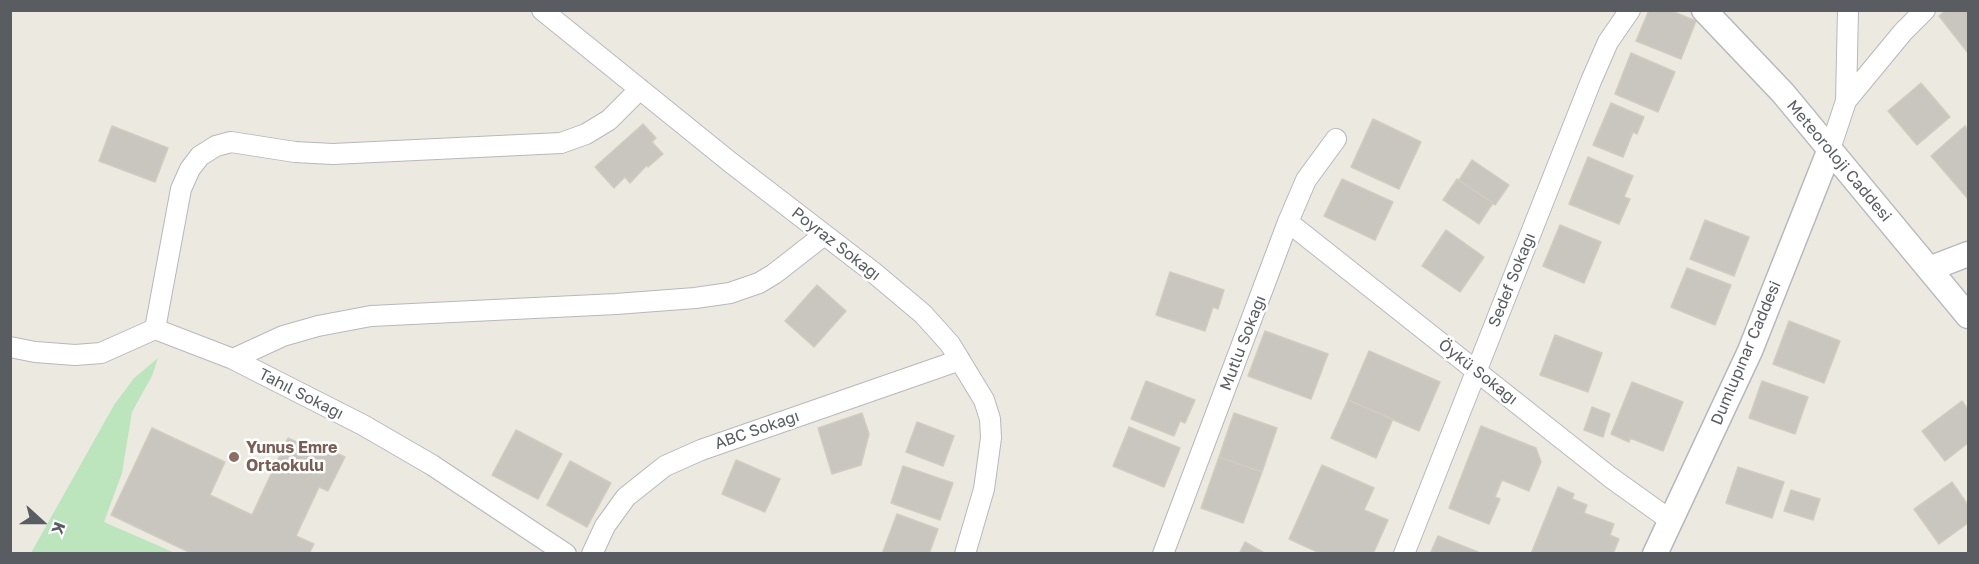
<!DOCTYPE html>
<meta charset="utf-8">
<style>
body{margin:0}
#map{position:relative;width:1979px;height:564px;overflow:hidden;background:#eceae0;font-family:"Golos Text",sans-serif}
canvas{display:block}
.frame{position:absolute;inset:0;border:12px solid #595c61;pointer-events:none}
.north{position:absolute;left:12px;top:492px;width:60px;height:60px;-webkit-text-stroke:4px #fff;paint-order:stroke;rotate:111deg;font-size:16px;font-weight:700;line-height:24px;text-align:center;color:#595c61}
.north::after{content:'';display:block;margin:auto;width:21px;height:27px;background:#595c61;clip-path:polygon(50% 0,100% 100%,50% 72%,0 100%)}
</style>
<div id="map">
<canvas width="1979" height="564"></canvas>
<div class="frame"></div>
<div class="north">K</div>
</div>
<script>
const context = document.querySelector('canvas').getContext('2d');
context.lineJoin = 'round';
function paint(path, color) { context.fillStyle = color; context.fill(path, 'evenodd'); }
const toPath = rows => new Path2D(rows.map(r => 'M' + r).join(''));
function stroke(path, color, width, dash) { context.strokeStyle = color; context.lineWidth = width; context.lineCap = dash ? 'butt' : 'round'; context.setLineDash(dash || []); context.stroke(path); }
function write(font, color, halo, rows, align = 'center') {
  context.font = font + ' "Golos Text",sans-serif'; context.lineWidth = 5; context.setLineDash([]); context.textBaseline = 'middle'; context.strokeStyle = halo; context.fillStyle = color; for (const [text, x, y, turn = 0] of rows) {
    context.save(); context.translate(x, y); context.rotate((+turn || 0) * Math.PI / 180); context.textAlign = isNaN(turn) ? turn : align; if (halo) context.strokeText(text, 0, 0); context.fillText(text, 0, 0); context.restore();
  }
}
const green = toPath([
 [158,358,152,376,132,412,122,473,104,522,175,553,31,553,114,405,134,378]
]);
const building = toPath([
 [1649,10,1669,10,1696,21,1681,59,1636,41,1649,10],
 [1946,10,1968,10,1968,53,1939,16,1946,10],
 [1631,53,1675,72,1658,112,1615,94,1631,53],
 [1921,83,1950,117,1917,145,1888,111,1921,83],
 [1611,103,1644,117,1637,134,1633,132,1623,157,1593,145,1611,103],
 [1373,119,1421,142,1399,189,1351,167,1373,119],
 [643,124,656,138,652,142,663,154,648,167,647,165,630,183,625,177,614,188,595,167,643,124],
 [112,126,168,148,155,182,99,161,112,126],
 [1965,126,1968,130,1968,199,1931,156,1965,126],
 [1588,157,1633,176,1624,197,1630,199,1619,224,1569,204,1588,157],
 [1472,160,1509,185,1495,205,1459,180,1472,160],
 [1342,179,1393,202,1375,240,1324,216,1342,179],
 [1457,179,1493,203,1479,224,1443,200,1457,179],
 [1705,220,1749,237,1734,276,1690,259,1705,220],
 [1560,225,1601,242,1584,283,1543,266,1560,225],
 [1446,230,1484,257,1460,292,1422,266,1446,230],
 [1687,268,1731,285,1715,325,1671,307,1687,268],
 [1170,272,1224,290,1218,309,1213,307,1205,331,1156,315,1170,272],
 [817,285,846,311,814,347,785,321,817,285],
 [1789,321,1840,341,1824,383,1773,364,1789,321],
 [1265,331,1328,354,1311,399,1248,376,1265,331],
 [1555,335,1602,353,1588,392,1540,375,1555,335],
 [1369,351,1440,382,1419,431,1348,400,1369,351],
 [1146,381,1195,400,1185,423,1180,421,1174,436,1131,419,1146,381],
 [1762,381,1808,397,1795,434,1749,418,1762,381],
 [1632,382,1683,402,1663,451,1630,438,1629,442,1611,434,1632,382],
 [1348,400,1393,419,1376,458,1331,438,1348,400],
 [1962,401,1968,409,1968,443,1945,461,1922,431,1962,401],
 [1592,407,1610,414,1603,437,1584,430,1592,407],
 [862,413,869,434,861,465,832,474,818,428,862,413],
 [1234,413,1277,428,1262,472,1219,457,1234,413],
 [917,422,954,436,943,466,906,452,917,422],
 [1481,426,1536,448,1541,462,1529,491,1502,480,1495,497,1500,499,1489,524,1449,508,1481,426],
 [1129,427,1180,448,1164,487,1113,466,1129,427],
 [152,428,225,462,210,495,252,515,288,438,309,448,312,442,345,457,328,491,319,487,296,536,314,544,309,554,193,554,111,515,152,428],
 [516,430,562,454,538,499,492,475,516,430],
 [1219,457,1262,472,1243,523,1201,508,1219,457],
 [736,460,780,479,765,512,722,494,736,460],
 [570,461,611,483,587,527,547,505,570,461],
 [1322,465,1374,488,1364,510,1388,520,1373,554,1322,554,1289,539,1322,465],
 [903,466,953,483,940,520,891,503,903,466],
 [1738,467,1784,482,1772,518,1726,503,1738,467],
 [1952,482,1968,505,1968,523,1939,544,1914,509,1952,482],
 [1558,487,1574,494,1572,499,1587,505,1584,513,1614,524,1610,535,1619,539,1613,554,1531,554,1558,487],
 [1791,490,1820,499,1813,520,1784,511,1791,490],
 [897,514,938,529,929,554,882,554,897,514],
 [1438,536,1478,552,1477,554,1430,554,1438,536],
 [1245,542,1266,554,1239,554,1245,542]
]);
const minor = toPath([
 [542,10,730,162,873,272,923,314,950,344,984,400,990,419,991,438,984,489,965,554],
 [1846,101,1903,32,1925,10],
 [1830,149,1846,101,1848,10],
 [1288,222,1610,477,1670,520],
 [155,329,181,189,190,169,200,156,216,146,231,142,295,152,333,154,561,143,586,134,609,120,640,89],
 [10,347,35,352,75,355,101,353,155,329,233,359,363,425,432,465,566,554],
 [233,359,283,336,318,326,371,316,616,304,695,298,730,293,759,283,774,274,824,235],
 [592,554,605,526,626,497,665,466,701,450,960,360],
 [1163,554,1288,222,1306,180,1336,139],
 [1404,554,1591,81,1608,42,1630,10]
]);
const tertiary = toPath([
 [1704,10,1783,93,1968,316],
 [1929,269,1968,254],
 [1655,554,1750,351,1830,149]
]);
const markers = [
 [234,457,6,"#8d6e63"]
];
const streetNames = [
 ["Meteoroloji Caddesi",1839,161,50],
 ["Poyraz Sokağı",836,244,38],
 ["Sedef Sokağı",1512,280,-68],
 ["Mutlu Sokağı",1243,343,-69],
 ["Dumlupınar Caddesi",1746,353,-67],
 ["Öykü Sokağı",1478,372,38],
 ["Tahıl Sokağı",301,394,27],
 ["ABC Sokağı",757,430,-19]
];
const educationNames = [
 ["Yunus Emre",246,448],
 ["Ortaokulu",246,466]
];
paint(green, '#bce4bd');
paint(building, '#c9c6c0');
stroke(building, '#d1ccbf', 1.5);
stroke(minor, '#b6b8bd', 22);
stroke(tertiary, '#b6b8bd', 27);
stroke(minor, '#fff', 20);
stroke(tertiary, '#fff', 24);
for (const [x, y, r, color] of markers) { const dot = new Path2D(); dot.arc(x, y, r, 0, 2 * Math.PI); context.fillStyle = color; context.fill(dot); stroke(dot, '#fff', 2); }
write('16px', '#595c61', '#fff', streetNames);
write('bold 16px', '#785e54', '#fff', educationNames, 'left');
</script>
